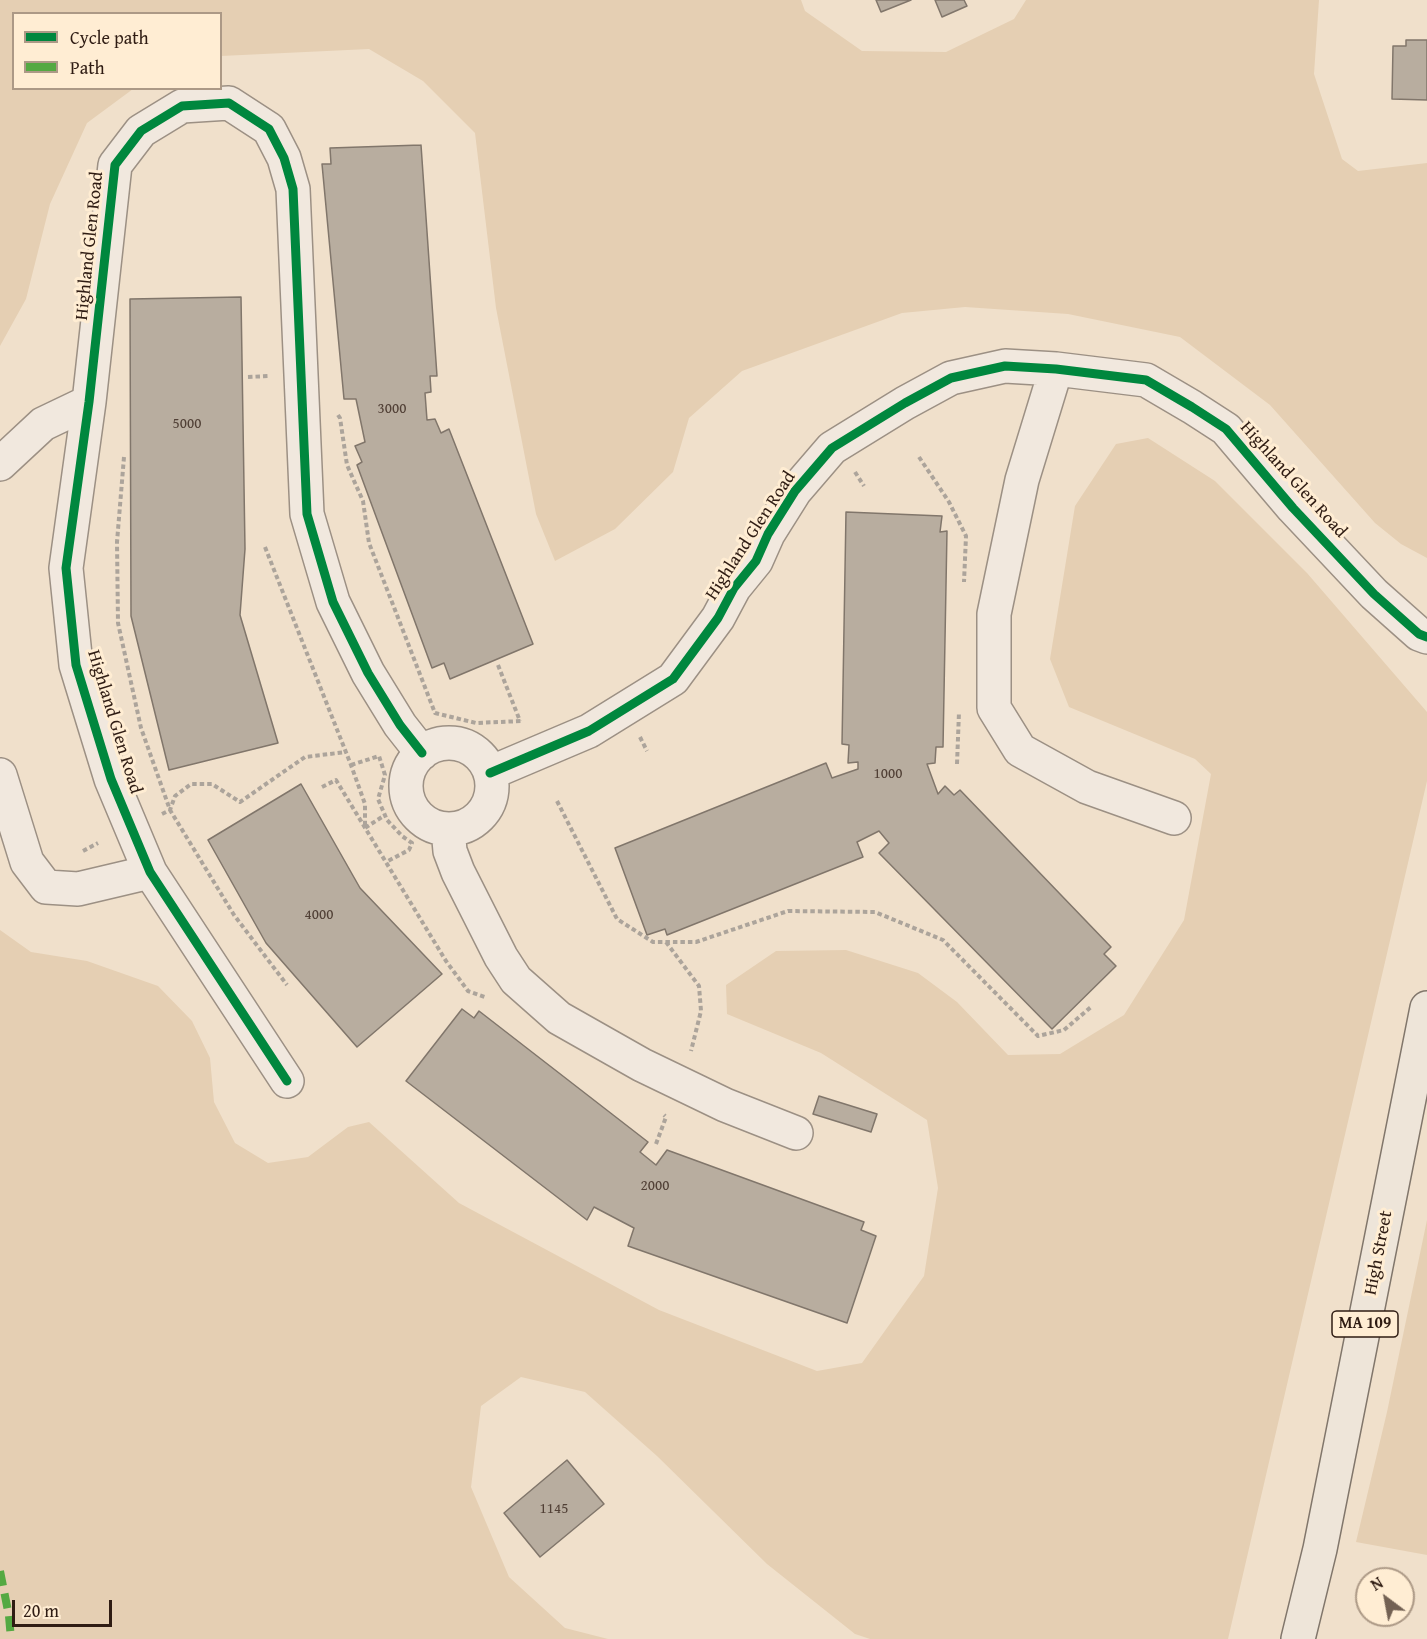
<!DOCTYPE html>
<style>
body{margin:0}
#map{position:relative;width:1427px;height:1639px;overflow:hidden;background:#f0e0cb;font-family:"Gentium Book Plus",serif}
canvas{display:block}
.legend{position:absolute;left:12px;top:12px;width:210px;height:78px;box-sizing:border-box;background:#ffedd3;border:2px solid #ac9986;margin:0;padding:8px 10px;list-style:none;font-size:18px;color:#2f1c13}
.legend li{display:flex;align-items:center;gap:12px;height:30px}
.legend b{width:30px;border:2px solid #ac9986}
.north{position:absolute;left:1355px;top:1567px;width:60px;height:60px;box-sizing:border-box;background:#ffedd3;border:2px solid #ac9986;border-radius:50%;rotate:328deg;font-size:16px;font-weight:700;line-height:24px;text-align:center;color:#2f1c13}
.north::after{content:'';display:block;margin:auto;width:21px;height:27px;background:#736153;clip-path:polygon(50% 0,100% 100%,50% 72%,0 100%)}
.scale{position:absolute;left:12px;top:1600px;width:100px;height:27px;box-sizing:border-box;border:3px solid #2f1c13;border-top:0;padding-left:8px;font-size:18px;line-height:21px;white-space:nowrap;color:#2f1c13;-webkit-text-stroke:4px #ffedd3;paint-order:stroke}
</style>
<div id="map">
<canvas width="1427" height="1639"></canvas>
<ul class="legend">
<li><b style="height:8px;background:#00873e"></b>Cycle path</li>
<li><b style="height:8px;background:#54a942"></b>Path</li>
</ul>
<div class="north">N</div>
<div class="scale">20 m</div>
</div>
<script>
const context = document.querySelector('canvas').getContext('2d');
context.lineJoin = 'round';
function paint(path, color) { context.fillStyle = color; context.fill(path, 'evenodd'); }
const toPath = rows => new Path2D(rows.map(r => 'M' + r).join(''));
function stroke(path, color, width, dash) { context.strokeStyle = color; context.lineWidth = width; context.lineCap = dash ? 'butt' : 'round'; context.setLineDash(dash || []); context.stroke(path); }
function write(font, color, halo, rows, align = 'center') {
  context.font = font + ' "Gentium Book Plus",serif'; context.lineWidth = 6; context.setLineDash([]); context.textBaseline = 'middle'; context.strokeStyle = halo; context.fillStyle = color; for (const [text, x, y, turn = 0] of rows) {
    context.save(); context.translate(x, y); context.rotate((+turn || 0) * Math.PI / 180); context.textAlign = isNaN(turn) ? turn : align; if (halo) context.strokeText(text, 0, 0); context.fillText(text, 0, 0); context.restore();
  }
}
const green = toPath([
 [0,0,801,0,805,11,862,51,946,52,1014,19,1026,0,1319,0,1314,74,1342,159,1358,171,1427,163,1427,558,1401,544,1375,523,1270,405,1180,337,1068,314,965,307,902,313,742,371,689,418,673,472,615,529,555,561,536,514,496,308,475,133,423,81,369,49,221,56,220,14,14,14,14,88,133,89,87,123,50,204,26,299,0,346],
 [1148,438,1215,481,1307,573,1427,712,1427,781,1228,1639,870,1639,855,1634,767,1564,657,1456,585,1392,521,1377,481,1406,471,1487,509,1577,565,1628,608,1639,0,1639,0,930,31,952,87,961,158,986,192,1021,210,1058,214,1102,235,1143,268,1163,308,1157,348,1127,369,1122,459,1203,659,1310,817,1371,862,1363,924,1276,938,1188,927,1120,821,1053,727,1014,726,985,776,951,846,950,918,973,957,1002,1008,1055,1060,1054,1124,1015,1184,920,1211,774,1195,759,1069,707,1050,659,1075,506,1116,444],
 [1427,1220,1427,1555,1356,1542,1387,1412]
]);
const building = toPath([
 [876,0,911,0,881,12,876,0],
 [935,0,964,0,967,6,942,17,935,0],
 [1406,40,1427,40,1427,100,1392,99,1393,46,1406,46,1406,40],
 [421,145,437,376,430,376,431,392,425,393,427,420,435,419,441,433,449,429,533,644,450,679,444,663,432,668,357,465,362,462,355,446,365,442,356,399,344,399,322,164,331,164,330,148,421,145],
 [241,297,245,549,240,615,278,743,169,770,131,616,130,299,241,297],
 [846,512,942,516,940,532,947,531,943,747,936,747,935,763,927,764,938,794,945,786,954,795,960,790,1111,947,1104,954,1116,966,1052,1029,879,853,889,843,879,831,857,842,863,857,667,935,665,929,647,935,615,848,826,763,832,778,858,769,858,762,848,763,849,745,842,744,846,512],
 [301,784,360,888,442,974,357,1047,266,943,208,840,301,784],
 [462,1009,474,1018,479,1011,648,1142,640,1152,656,1165,667,1150,864,1222,861,1230,876,1236,847,1323,628,1246,634,1228,594,1207,587,1220,406,1081,462,1009],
 [819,1096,877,1114,871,1132,813,1114,819,1096],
 [567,1460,604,1504,540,1557,504,1513,567,1460]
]);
const path = toPath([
 [248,377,268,376],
 [338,415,340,418,347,465,363,501,369,543,435,713,476,723,522,721],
 [124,457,117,542,118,623,141,728,170,810,234,915,287,985],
 [919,457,949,502,966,536,964,582],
 [855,472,864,486],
 [265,547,351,765,365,804,365,828,385,815],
 [498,665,520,721],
 [640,737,647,751],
 [957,764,959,712],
 [351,765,379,756,385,775,378,799,387,820,402,836,412,843,409,850,386,862],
 [322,787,336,780,446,961,468,991,485,997],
 [557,801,617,919,653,942,696,942,788,911,875,912,943,940,1038,1036,1064,1030,1091,1007],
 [162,814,170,810,175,796,191,784,212,784,240,802,305,757,346,752],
 [83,851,98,843],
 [666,942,699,986,701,1011,691,1051],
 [656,1144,666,1117,664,1115]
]);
const minor = toPath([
 [1056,369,1022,480,994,614,994,708,1020,750,1087,787,1174,818],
 [0,464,43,424,89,402],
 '406 786a43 43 0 1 1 86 0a43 43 0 1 1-86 0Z',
 [490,773,589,731,673,679,718,618,734,588,756,561,768,534,795,491,832,448,905,403,951,378,1005,366,1056,369,1146,380,1192,407,1226,429,1293,508,1374,594,1419,634,1427,637],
 [0,775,27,862,46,887,78,889,150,872],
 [448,829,450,851,458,872,501,957,516,980,559,1018,642,1065,725,1105,796,1133],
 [287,1081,150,872,111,779,76,665,66,568,89,402,115,165,141,131,182,106,229,103,269,129,284,158,293,189,307,514,333,602,368,673,400,725,422,753]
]);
const major = toPath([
 [1298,1639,1320,1549,1427,1008]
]);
const quiet = toPath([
 [0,1571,9,1616,11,1639]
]);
const cycleway = toPath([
 [490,773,589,731,673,679,718,618,734,588,756,561,768,534,795,491,832,448,905,403,951,378,1005,366,1056,369,1146,380,1192,407,1226,429,1293,508,1374,594,1419,634,1427,637],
 [287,1081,150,872,111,779,76,665,66,568,89,402,115,165,141,131,182,106,229,103,269,129,284,158,293,189,307,514,333,602,368,673,400,725,422,753]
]);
const numberNames = [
 ["3000",392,409],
 ["5000",187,424],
 ["1000",888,774],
 ["4000",319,915],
 ["2000",655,1186],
 ["1145",554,1509]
];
const shields = [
 [1365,1324,66]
];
const shieldNames = [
 ["MA 109",1365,1324]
];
const streetNames = [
 ["Highland Glen Road",90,246,-84],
 ["Highland Glen Road",1293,480,48],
 ["Highland Glen Road",751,536,-57],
 ["Highland Glen Road",114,722,73],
 ["High Street",1379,1253,-79]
];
paint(green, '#e5cfb3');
paint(building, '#b8ad9f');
stroke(building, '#81766b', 1.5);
stroke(minor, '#9c9084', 36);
stroke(major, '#81766b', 36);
stroke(path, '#aca49b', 4, [4.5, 3]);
stroke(minor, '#f1e8de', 33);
stroke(major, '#eee5d9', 33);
stroke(quiet, '#54a942', 8, [15, 8]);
stroke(cycleway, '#00873e', 9);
write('15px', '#514036', null, numberNames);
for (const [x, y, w] of shields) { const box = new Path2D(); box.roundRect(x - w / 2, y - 13, w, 26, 4.5); context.fillStyle = '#ffedd3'; context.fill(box); stroke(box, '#2f1c13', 1.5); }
write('bold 16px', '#2f1c13', null, shieldNames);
write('18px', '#2f1c13', '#ffedd3', streetNames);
</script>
